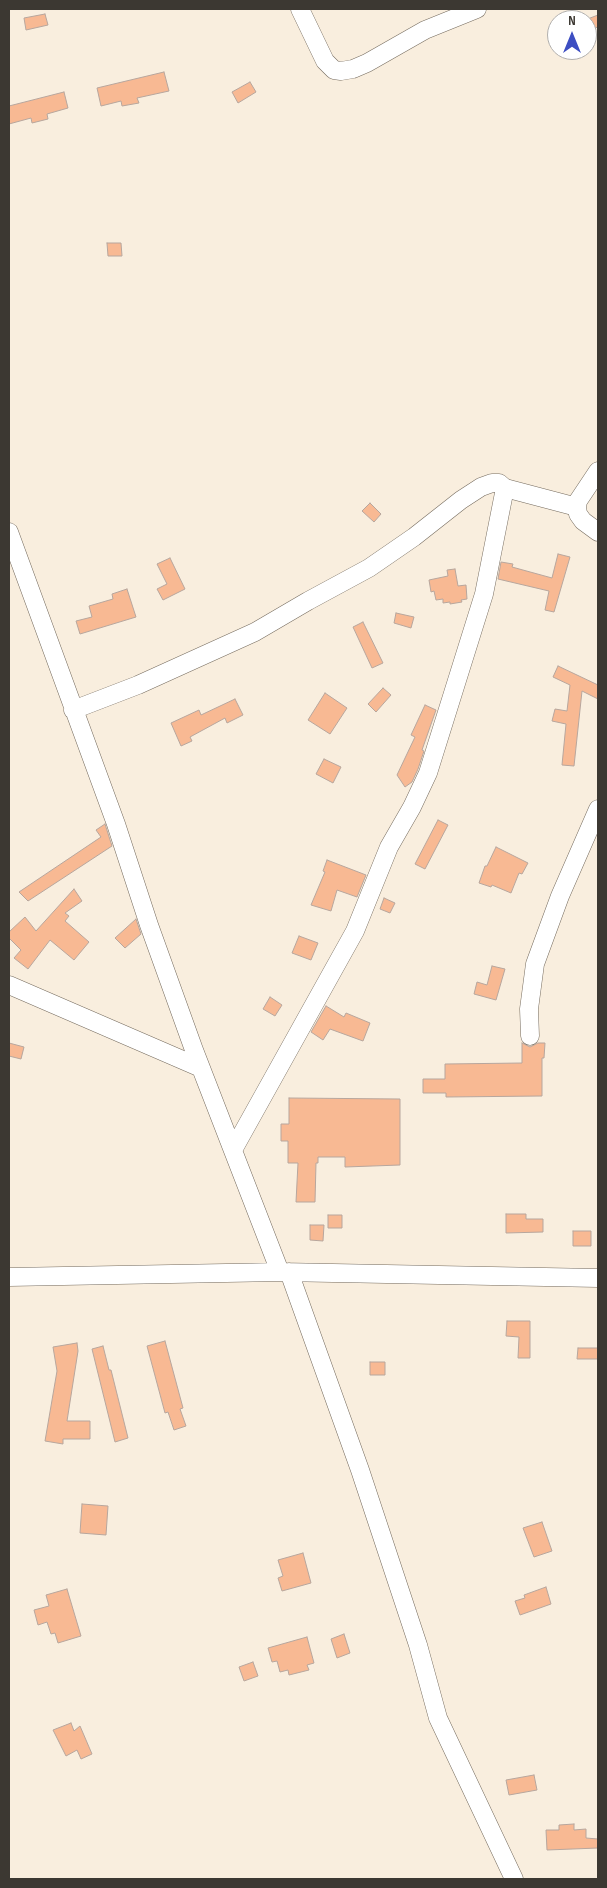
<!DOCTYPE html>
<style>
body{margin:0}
#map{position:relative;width:607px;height:1888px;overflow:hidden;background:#f9eede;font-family:"Sofia Sans Condensed",sans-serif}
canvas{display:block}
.frame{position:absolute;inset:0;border:10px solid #3c3832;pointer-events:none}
.north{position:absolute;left:547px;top:10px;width:50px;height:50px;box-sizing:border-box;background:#fff;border:1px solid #b1afad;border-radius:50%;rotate:0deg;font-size:14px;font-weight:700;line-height:20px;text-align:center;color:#3c3832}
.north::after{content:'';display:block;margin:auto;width:18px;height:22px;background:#3d4ec2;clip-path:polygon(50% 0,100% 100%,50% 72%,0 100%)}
</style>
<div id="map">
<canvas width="607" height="1888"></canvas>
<div class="frame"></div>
<div class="north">N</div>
</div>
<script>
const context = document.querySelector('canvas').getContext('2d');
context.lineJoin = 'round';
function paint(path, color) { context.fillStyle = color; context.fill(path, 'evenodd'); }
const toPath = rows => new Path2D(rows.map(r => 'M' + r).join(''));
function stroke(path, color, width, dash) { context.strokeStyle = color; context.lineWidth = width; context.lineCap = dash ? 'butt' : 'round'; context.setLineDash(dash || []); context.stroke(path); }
const building = toPath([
 [45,14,48,25,26,30,24,18,45,14],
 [598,15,598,27,588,30,587,20,585,20,598,15],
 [164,72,169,91,137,98,139,103,122,106,121,101,101,106,97,88,164,72],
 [250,82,256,92,238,103,232,92,250,82],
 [64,92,68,108,47,114,48,119,32,123,31,118,9,124,9,106,64,92],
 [107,243,121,243,122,256,108,256,107,243],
 [370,503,381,514,374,522,362,511,370,503],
 [558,554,570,557,554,612,545,610,549,591,498,579,501,562,513,564,512,567,552,578,558,554],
 [170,558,185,589,163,600,157,589,167,584,157,564,170,558],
 [455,569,458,586,466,585,467,599,461,600,462,602,450,604,450,602,443,603,443,599,436,600,434,591,431,592,429,580,448,576,447,570,455,569],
 [127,589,136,617,80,634,76,621,92,617,89,606,113,599,112,594,127,589],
 [396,613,414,617,411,628,394,623,396,613],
 [363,622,383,663,372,668,353,627,363,622],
 [558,666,598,685,598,699,582,691,574,766,562,765,566,724,552,721,555,709,567,711,570,685,553,677,558,666],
 [383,688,391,695,376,712,368,704,383,688],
 [325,693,347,708,330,734,308,720,325,693],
 [235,699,243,715,227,723,225,718,190,737,192,741,181,746,171,723,199,710,201,715,235,699],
 [425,705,436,710,422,750,424,751,418,769,412,782,405,787,397,775,415,737,411,735,425,705],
 [324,759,341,767,333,783,316,774,324,759],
 [438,820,448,825,425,869,415,864,438,820],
 [105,824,112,846,28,901,19,892,101,837,96,830,105,824],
 [496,847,528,863,522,874,519,873,511,893,492,885,491,887,479,883,485,866,487,866,496,847],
 [327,860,366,875,357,897,337,890,331,911,311,905,325,872,323,871,327,860],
 [74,889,82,901,65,913,69,916,65,921,89,942,74,960,50,940,28,969,14,958,21,950,9,938,9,932,25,917,36,931,74,889],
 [384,898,395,903,390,913,380,909,384,898],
 [136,919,141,934,125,948,115,938,136,919],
 [299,936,318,943,311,960,292,953,299,936],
 [492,966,505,969,496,1000,474,994,477,982,487,985,492,966],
 [270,997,282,1005,275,1016,263,1009,270,997],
 [326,1006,344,1017,346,1013,370,1023,363,1041,330,1029,323,1040,311,1032,326,1006],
 [9,1043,24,1047,21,1059,9,1056,9,1043],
 [522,1043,530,1047,538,1043,545,1043,544,1058,542,1058,542,1096,446,1097,446,1093,423,1093,423,1079,445,1079,445,1064,522,1063,522,1043],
 [289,1098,400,1099,400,1165,345,1167,345,1157,318,1157,318,1163,316,1163,315,1202,296,1202,298,1163,288,1163,288,1141,281,1141,281,1124,289,1124,289,1098],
 [506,1214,526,1214,526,1219,543,1219,543,1232,506,1233,506,1214],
 [328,1215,342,1215,342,1228,328,1228,328,1215],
 [310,1225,324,1225,323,1241,310,1240,310,1225],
 [573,1231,591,1231,591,1246,573,1246,573,1231],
 [507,1321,530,1321,530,1358,518,1358,519,1337,506,1336,507,1321],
 [165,1341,183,1408,180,1409,186,1426,174,1430,168,1412,165,1413,147,1346,165,1341],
 [77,1343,78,1351,67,1421,90,1421,90,1439,63,1439,63,1444,45,1441,57,1371,53,1347,77,1343],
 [103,1346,109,1370,111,1370,128,1438,115,1442,92,1349,103,1346],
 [578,1348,598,1348,598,1359,577,1359,578,1348],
 [370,1362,385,1362,385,1375,370,1375,370,1362],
 [82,1504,108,1506,106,1535,80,1533,82,1504],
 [542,1522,552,1551,534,1557,523,1528,542,1522],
 [303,1553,311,1583,282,1591,278,1578,283,1576,278,1560,303,1553],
 [546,1587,551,1604,520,1615,515,1601,525,1598,524,1595,546,1587],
 [67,1589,81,1636,58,1643,55,1633,51,1634,47,1622,38,1625,34,1610,49,1606,46,1595,67,1589],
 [344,1634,350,1653,337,1658,331,1639,344,1634],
 [307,1637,314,1663,307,1665,309,1670,289,1675,288,1670,280,1672,277,1661,272,1662,268,1648,307,1637],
 [253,1662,258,1676,244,1681,239,1667,253,1662],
 [71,1723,74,1731,80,1726,92,1754,81,1759,77,1750,66,1756,53,1730,71,1723],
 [534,1775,537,1790,509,1795,506,1780,534,1775],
 [574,1824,574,1830,586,1829,586,1838,598,1839,598,1848,547,1850,546,1830,559,1830,559,1825,574,1824]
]);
const minor = toPath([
 [300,9,325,61,334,70,341,71,353,69,367,63,425,30,477,9],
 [598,471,578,501,577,507,578,514,583,521,598,532],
 [9,532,116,824,149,925,194,1050,280,1272],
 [73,710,138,685,255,632,308,601,369,568,414,537,461,500,481,487,492,483,499,483,505,488,577,507],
 [9,985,201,1068],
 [530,1036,529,1009,535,964,560,896,598,809],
 [233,1150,355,931,389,847,412,807,428,773,484,594,505,488],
 [289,1272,360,1470,418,1645,438,1718,514,1879],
 [9,1277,280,1272,598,1278]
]);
paint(building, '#f8b993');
stroke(building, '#b7a69d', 1);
stroke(minor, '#756b5e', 19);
stroke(minor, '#fff', 18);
</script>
